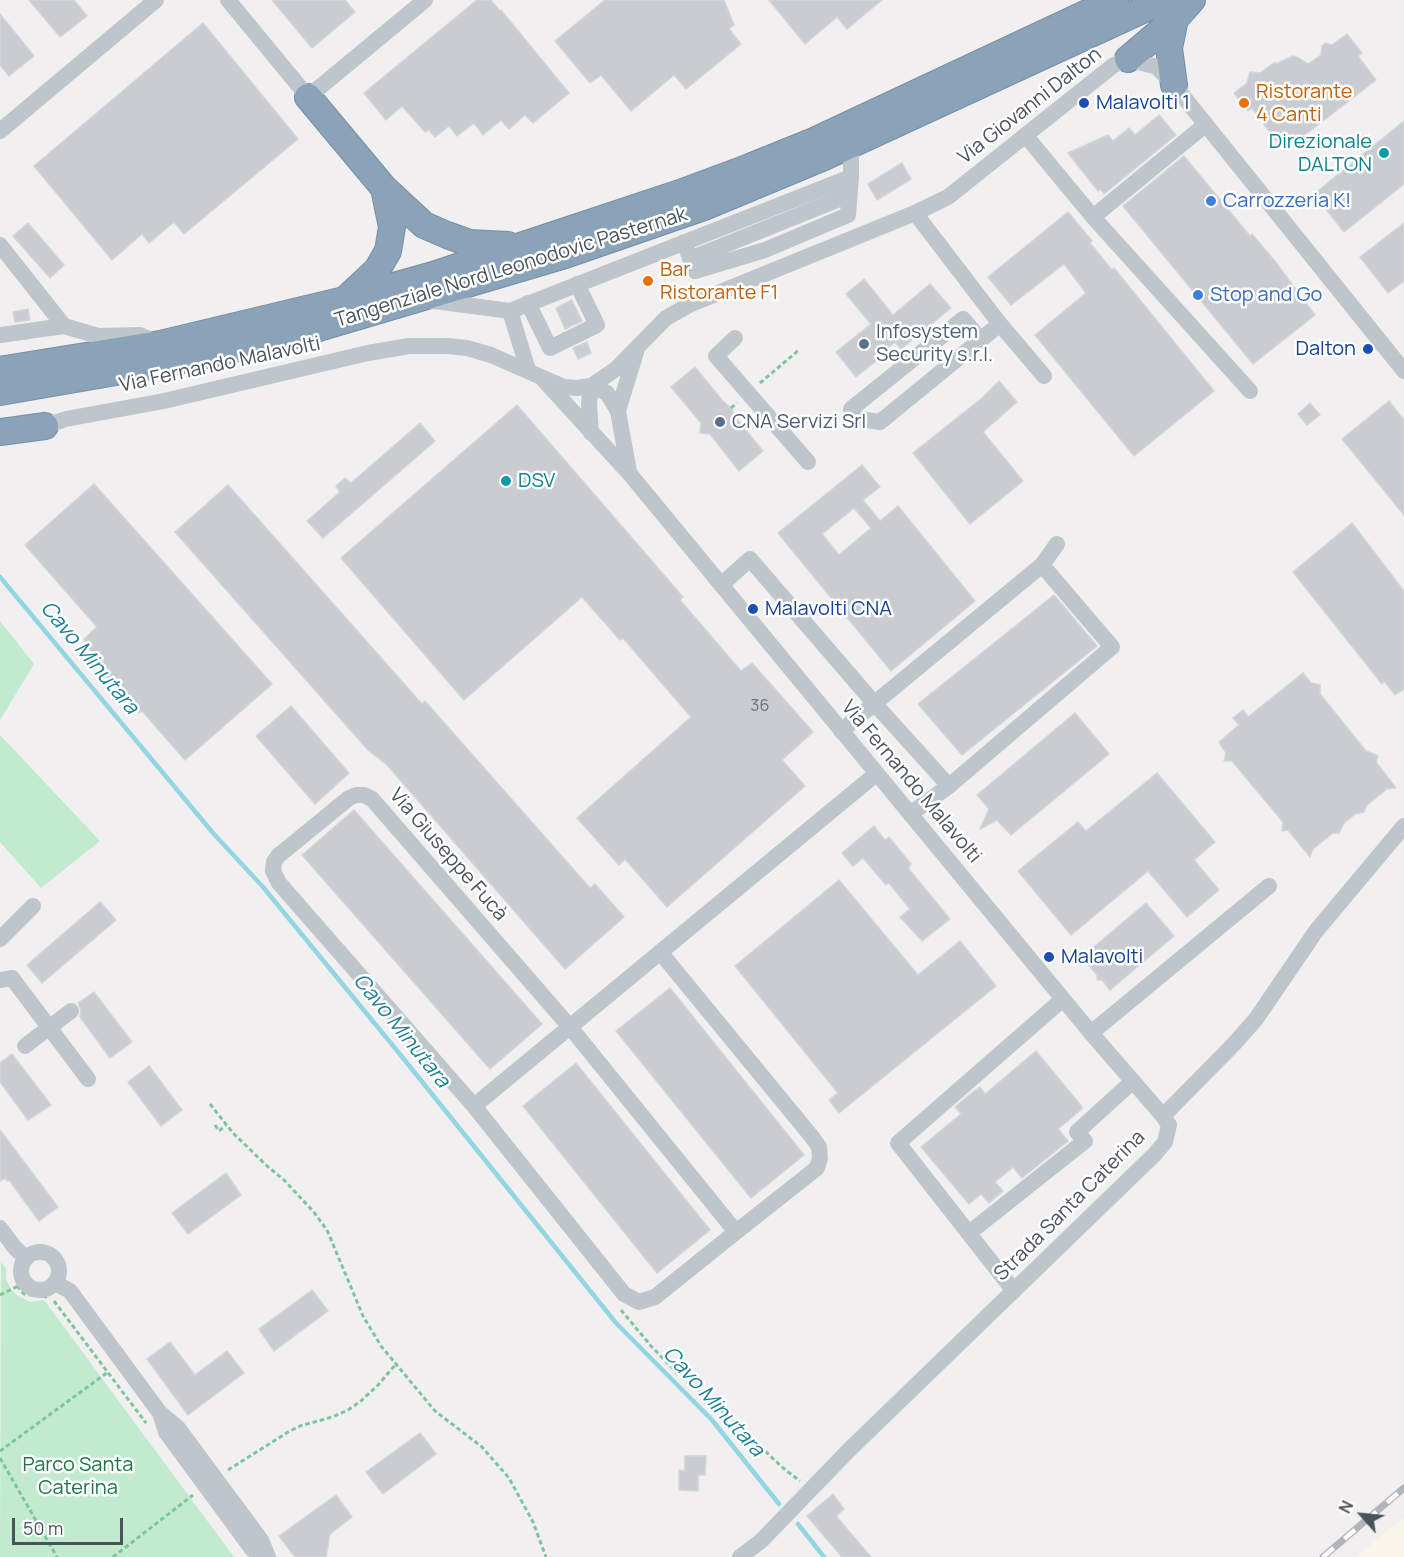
<!DOCTYPE html>
<meta charset="utf-8">
<style>
body{margin:0}
#map{position:relative;width:1404px;height:1557px;overflow:hidden;background:#f1efef;font-family:Manrope,sans-serif}
canvas{display:block}
.north{position:absolute;left:1332px;top:1485px;width:60px;height:60px;-webkit-text-stroke:4px #fff;paint-order:stroke;rotate:297deg;font-size:16px;font-weight:700;line-height:24px;text-align:center;color:#49535a}
.north::after{content:'';display:block;margin:auto;width:21px;height:27px;background:#49535a;clip-path:polygon(50% 0,100% 100%,50% 72%,0 100%)}
.scale{position:absolute;left:12px;top:1518px;width:111px;height:27px;box-sizing:border-box;border:3px solid #49535a;border-top:0;padding-left:8px;font-size:18px;line-height:21px;white-space:nowrap;color:#49535a;-webkit-text-stroke:4px #fff;paint-order:stroke}
</style>
<div id="map">
<canvas width="1404" height="1557"></canvas>
<div class="north">N</div>
<div class="scale">50 m</div>
</div>
<script>
const context = document.querySelector('canvas').getContext('2d');
context.lineJoin = 'round';
function paint(path, color) { context.fillStyle = color; context.fill(path, 'evenodd'); }
const toPath = rows => new Path2D(rows.map(r => 'M' + r).join(''));
function stroke(path, color, width, dash) { context.strokeStyle = color; context.lineWidth = width; context.lineCap = dash ? 'butt' : 'round'; context.setLineDash(dash || []); context.stroke(path); }
function write(font, color, halo, rows, align = 'center') {
  context.font = font + ' Manrope,sans-serif'; context.lineWidth = 5; context.setLineDash([]); context.textBaseline = 'middle'; context.strokeStyle = halo; context.fillStyle = color; for (const [text, x, y, turn = 0] of rows) {
    context.save(); context.translate(x, y); context.rotate((+turn || 0) * Math.PI / 180); context.textAlign = isNaN(turn) ? turn : align; if (halo) context.strokeText(text, 0, 0); context.fillText(text, 0, 0); context.restore();
  }
}
const commercial = toPath([
 [1404,1517,1404,1557,1357,1557]
]);
const green = toPath([
 [0,621,34,664,0,720],
 [0,735,100,841,41,888,0,842],
 [1,1262,6,1268,6,1279,11,1289,18,1296,31,1302,44,1300,234,1557,0,1557]
]);
const stream = toPath([
 [0,577,213,833,263,887,403,1058,616,1323,712,1420,779,1504],
 [798,1524,824,1557]
]);
const building = toPath([
 [29,0,74,0,87,16,60,37,29,0],
 [272,0,345,0,355,12,312,48,272,0],
 [477,0,491,0,500,11,501,10,569,93,533,123,525,115,509,129,501,120,483,135,474,123,457,136,449,126,435,137,429,130,425,132,402,106,386,120,364,93,477,0],
 [605,0,724,0,734,25,729,29,741,44,686,89,674,75,631,111,601,75,590,83,555,41,605,0],
 [769,0,882,0,847,29,837,17,805,44,769,0],
 [0,14,34,56,9,76,0,65,0,14],
 [203,23,298,139,184,234,174,222,149,243,142,234,112,260,34,166,203,23],
 [1347,34,1362,53,1358,56,1376,80,1284,151,1252,108,1248,111,1234,93,1247,83,1250,72,1260,73,1275,62,1276,64,1293,56,1299,58,1308,64,1321,55,1322,46,1325,43,1332,45,1347,34],
 [1159,115,1176,135,1104,194,1100,189,1098,191,1068,153,1108,135,1113,141,1129,128,1135,135,1159,115],
 [1404,121,1404,184,1344,232,1314,194,1404,121],
 [1184,156,1250,236,1252,234,1274,260,1315,315,1253,364,1123,206,1184,156],
 [902,163,911,179,877,200,868,184,902,163],
 [1068,212,1092,241,1090,243,1112,270,1114,268,1214,391,1134,456,1035,335,1086,293,1064,264,1011,305,988,277,1068,212],
 [28,223,64,265,50,278,13,236,28,223],
 [1404,223,1404,281,1388,293,1360,257,1404,223],
 [864,279,893,315,930,284,951,308,901,349,895,342,879,355,881,357,856,377,836,352,871,324,846,294,864,279],
 [572,300,582,321,565,329,556,308,572,300],
 [28,309,30,320,15,322,13,312,28,309],
 [587,342,591,353,578,359,573,348,587,342],
 [695,367,722,400,731,408,737,419,763,451,739,471,710,434,700,433,701,423,671,387,695,367],
 [999,381,1017,402,983,432,1023,481,970,524,913,453,982,398,999,381],
 [1389,401,1404,420,1404,515,1342,439,1389,401],
 [1310,403,1320,415,1307,425,1298,414,1310,403],
 [517,405,683,597,680,600,741,671,752,663,813,732,782,760,805,786,667,907,625,859,619,865,577,818,691,717,623,638,620,640,582,597,464,700,341,558,517,405],
 [420,423,435,441,323,538,307,521,340,492,336,486,345,478,351,483,420,423],
 [862,465,880,487,863,500,880,521,898,506,975,601,891,671,778,533,862,465],
 [854,508,871,528,839,555,822,534,854,508],
 [94,484,272,684,185,760,142,711,139,713,100,670,84,639,97,627,25,545,94,484],
 [228,485,422,704,425,701,590,888,595,884,624,917,565,969,387,765,368,750,175,532,228,485],
 [1352,523,1404,591,1404,689,1395,695,1384,681,1382,684,1293,572,1352,523],
 [1054,595,1097,646,962,755,918,704,1054,595],
 [1303,673,1311,683,1320,685,1320,694,1366,751,1378,756,1376,762,1396,788,1387,789,1367,805,1364,812,1355,814,1344,823,1339,833,1333,833,1313,849,1310,857,1288,830,1282,831,1283,822,1232,761,1224,761,1226,753,1219,742,1239,725,1233,718,1243,710,1248,717,1303,673],
 [291,706,349,773,315,804,256,736,291,706],
 [1075,713,1109,754,1011,835,997,820,980,829,989,809,977,795,1075,713],
 [1157,773,1215,842,1194,860,1219,890,1187,917,1148,871,1071,935,1018,871,1078,822,1086,831,1157,773],
 [354,810,542,1024,490,1069,302,855,354,810],
 [874,826,885,840,889,837,911,864,908,868,950,919,922,941,900,917,910,909,889,883,886,885,863,858,853,866,842,853,874,826],
 [839,880,918,975,960,941,996,986,839,1113,829,1100,838,1093,735,966,839,880],
 [100,902,116,920,42,983,27,965,100,902],
 [1146,903,1174,936,1110,990,1102,980,1097,980,1097,975,1082,957,1146,903],
 [670,988,804,1155,751,1198,616,1031,670,988],
 [94,992,132,1042,110,1058,80,1017,81,1010,78,1003,94,992],
 [1036,1051,1083,1108,1058,1129,1068,1141,1022,1178,1013,1167,995,1182,1003,1191,989,1203,981,1194,969,1204,921,1147,961,1114,955,1107,968,1096,980,1087,985,1094,1036,1051],
 [12,1054,51,1105,28,1120,0,1082,0,1063,12,1054],
 [576,1063,710,1230,657,1273,523,1106,576,1063],
 [149,1066,182,1110,161,1126,128,1082,149,1066],
 [0,1130,58,1207,39,1221,9,1180,7,1181,5,1178,0,1181,0,1130],
 [226,1173,241,1195,188,1234,172,1213,226,1173],
 [312,1290,328,1311,274,1351,259,1329,312,1290],
 [170,1342,195,1375,227,1351,244,1373,188,1415,147,1359,170,1342],
 [420,1433,436,1454,383,1494,366,1472,420,1433],
 [685,1456,706,1456,705,1475,698,1475,698,1491,679,1490,679,1470,685,1471,685,1456],
 [833,1494,844,1509,836,1516,871,1557,842,1557,807,1516,833,1494],
 [336,1495,352,1517,330,1534,326,1557,295,1557,279,1536,336,1495]
]);
const path = toPath([
 [760,383,800,349],
 [731,408,737,403],
 [210,1104,233,1133,266,1165,284,1180,313,1211,327,1230,363,1316,381,1346,435,1411,482,1447,509,1478,533,1522,546,1557],
 [215,1125,219,1131,226,1125],
 [17,1286,24,1294,47,1297],
 [0,1295,24,1283],
 [54,1301,146,1423],
 [621,1310,651,1346,679,1375,730,1418,783,1468,800,1481],
 [0,1451,108,1372],
 [0,1458,57,1557],
 [228,1470,288,1432,300,1426,332,1417,348,1410,361,1401,378,1385,396,1364],
 [113,1557,193,1495]
]);
const minor = toPath([
 [228,0,308,97,425,0],
 [0,131,156,0],
 [1026,136,1093,217,1250,391],
 [915,213,1000,324,1044,376],
 [1093,217,1205,125],
 [684,242,695,271,765,250,848,215,851,177],
 [0,245,64,326],
 [690,259,849,195],
 [427,300,510,311,851,177,851,145],
 [528,303,550,348,597,325,577,284],
 [510,311,528,370],
 [0,335,64,326,98,336,140,335,154,342],
 [735,338,716,356,808,462],
 [542,378,629,473,1091,1033,1163,1116,1169,1125,1165,1142,1155,1154,849,1450,761,1541,740,1557],
 [591,386,616,369,666,318,691,304,915,213,948,197,1100,76,1114,65,1128,59,1157,67,1174,85,1404,371],
 [851,409,963,319,981,340],
 [859,419,880,422,1000,324],
 [45,426,66,419,164,401,368,353,409,346,448,346,467,348,491,355,564,387,577,388,591,386,607,393,618,411],
 [591,433,589,404,591,386],
 [629,472,618,411,637,349],
 [721,585,750,559,874,703,949,786],
 [841,731,1042,565,1057,544],
 [910,814,949,786,1112,647,1042,565],
 [0,939,33,906],
 [660,952,812,1137,819,1147,820,1158,817,1168,736,1232,655,1297,639,1302,624,1294,474,1106,279,883,273,871,274,862,278,856,349,798,356,795,364,795,372,799,570,1027,736,1232],
 [0,980,12,978,88,1079],
 [1091,1033,1269,886],
 [25,1046,71,1011],
 [474,1106,876,774],
 [1163,1116,1233,1045,1256,1019,1316,931,1404,826],
 [0,1228,15,1248,26,1258],
 [969,1233,1085,1141,1077,1132,1133,1081],
 '21 1271a19 19 0 1 1 38 0a19 19 0 1 1-38 0Z',
 [55,1283,70,1291,160,1413,178,1428,261,1540,268,1557],
 [1014,1291,898,1143,1063,999],
 [160,1413,166,1432,252,1549,263,1557]
]);
const highway = toPath([
 [1128,59,1175,19,1192,0],
 [1174,85,1169,48,1175,19],
 [308,97,384,188,424,225,447,235,469,243,508,245],
 [348,297,377,270,388,251,392,227,384,188],
 [0,370,160,344,344,300,433,275,680,193,747,168,814,141,1115,0],
 [0,392,168,363,288,337,565,255,704,207,824,157,1164,0],
 [0,432,45,426]
]);
const rail = toPath([
 [1323,1557,1404,1488]
]);
const markers = [
 [1084,103,6,"#1a4fb4"],
 [1244,103,6,"#e8710a"],
 [1384,153,6,"#0f9aa8"],
 [1211,201,6,"#3f7fe0"],
 [648,281,6,"#e8710a"],
 [1198,295,6,"#3f7fe0"],
 [864,344,6,"#5c6f8a"],
 [1368,349,6,"#1a4fb4"],
 [720,422,6,"#5c6f8a"],
 [506,481,6,"#0f9aa8"],
 [753,609,6,"#1a4fb4"],
 [1049,957,6,"#1a4fb4"]
];
const numberNames = [
 ["36",760,707]
];
const foodNames = [
 ["Ristorante",1256,92],
 ["4 Canti",1256,115],
 ["Bar",660,270],
 ["Ristorante F1",660,293]
];
const transitNames = [
 ["Malavolti 1",1096,103],
 ["Dalton",1356,349,"right"],
 ["Malavolti CNA",765,609],
 ["Malavolti",1061,957]
];
const streetNames = [
 ["Via Giovanni Dalton",1030,106,-38],
 ["Tangenziale Nord Leonodovic Pasternak",511,268,-17],
 ["Via Fernando Malavolti",220,365,-12],
 ["Via Fernando Malavolti",911,782,50],
 ["Via Giuseppe Fucà",448,855,49],
 ["Strada Santa Caterina",1070,1206,-45]
];
const cultureNames = [
 ["Direzionale",1372,142],
 ["DALTON",1372,165],
 ["DSV",518,481,"left"]
];
const shopNames = [
 ["Carrozzeria K!",1223,201],
 ["Stop and Go",1210,295]
];
const serviceNames = [
 ["Infosystem",876,332],
 ["Security s.r.l.",876,355],
 ["CNA Servizi Srl",732,422]
];
const parkNames = [
 ["Parco Santa",78,1465],
 ["Caterina",78,1488]
];
const waterNames = [
 ["Cavo Minutara",89,658,50],
 ["Cavo Minutara",401,1031,51],
 ["Cavo Minutara",713,1402,48]
];
paint(commercial, '#faf5ea');
paint(green, '#c1eacf');
stroke(stream, '#93d6e3', 4.5);
paint(building, '#c9ccd1');
stroke(building, '#d3d5d9', 1.5);
stroke(highway, '#768ea4', 28);
stroke(path, '#7dc59e', 3, [4.5, 3]);
stroke(minor, '#bec6cc', 16);
stroke(highway, '#8ba3b8', 26);
stroke(rail, '#b1b4b8', 7);
stroke(rail, '#fff', 4.5, [14]);
for (const [x, y, r, color] of markers) { const dot = new Path2D(); dot.arc(x, y, r, 0, 2 * Math.PI); context.fillStyle = color; context.fill(dot); stroke(dot, '#fff', 2); }
write('16px', '#697178', null, numberNames);
write('20px', '#c56008', '#fff', foodNames, 'left');
write('20px', '#164399', '#fff', transitNames, 'left');
write('20px', '#49535a', '#fff', streetNames);
write('20px', '#0d838f', '#fff', cultureNames, 'right');
write('20px', '#366cbe', '#fff', shopNames, 'left');
write('20px', '#4e5e75', '#fff', serviceNames, 'left');
write('20px', '#207447', '#fff', parkNames);
write('italic 21px', '#1a8094', '#fff', waterNames);
</script>
